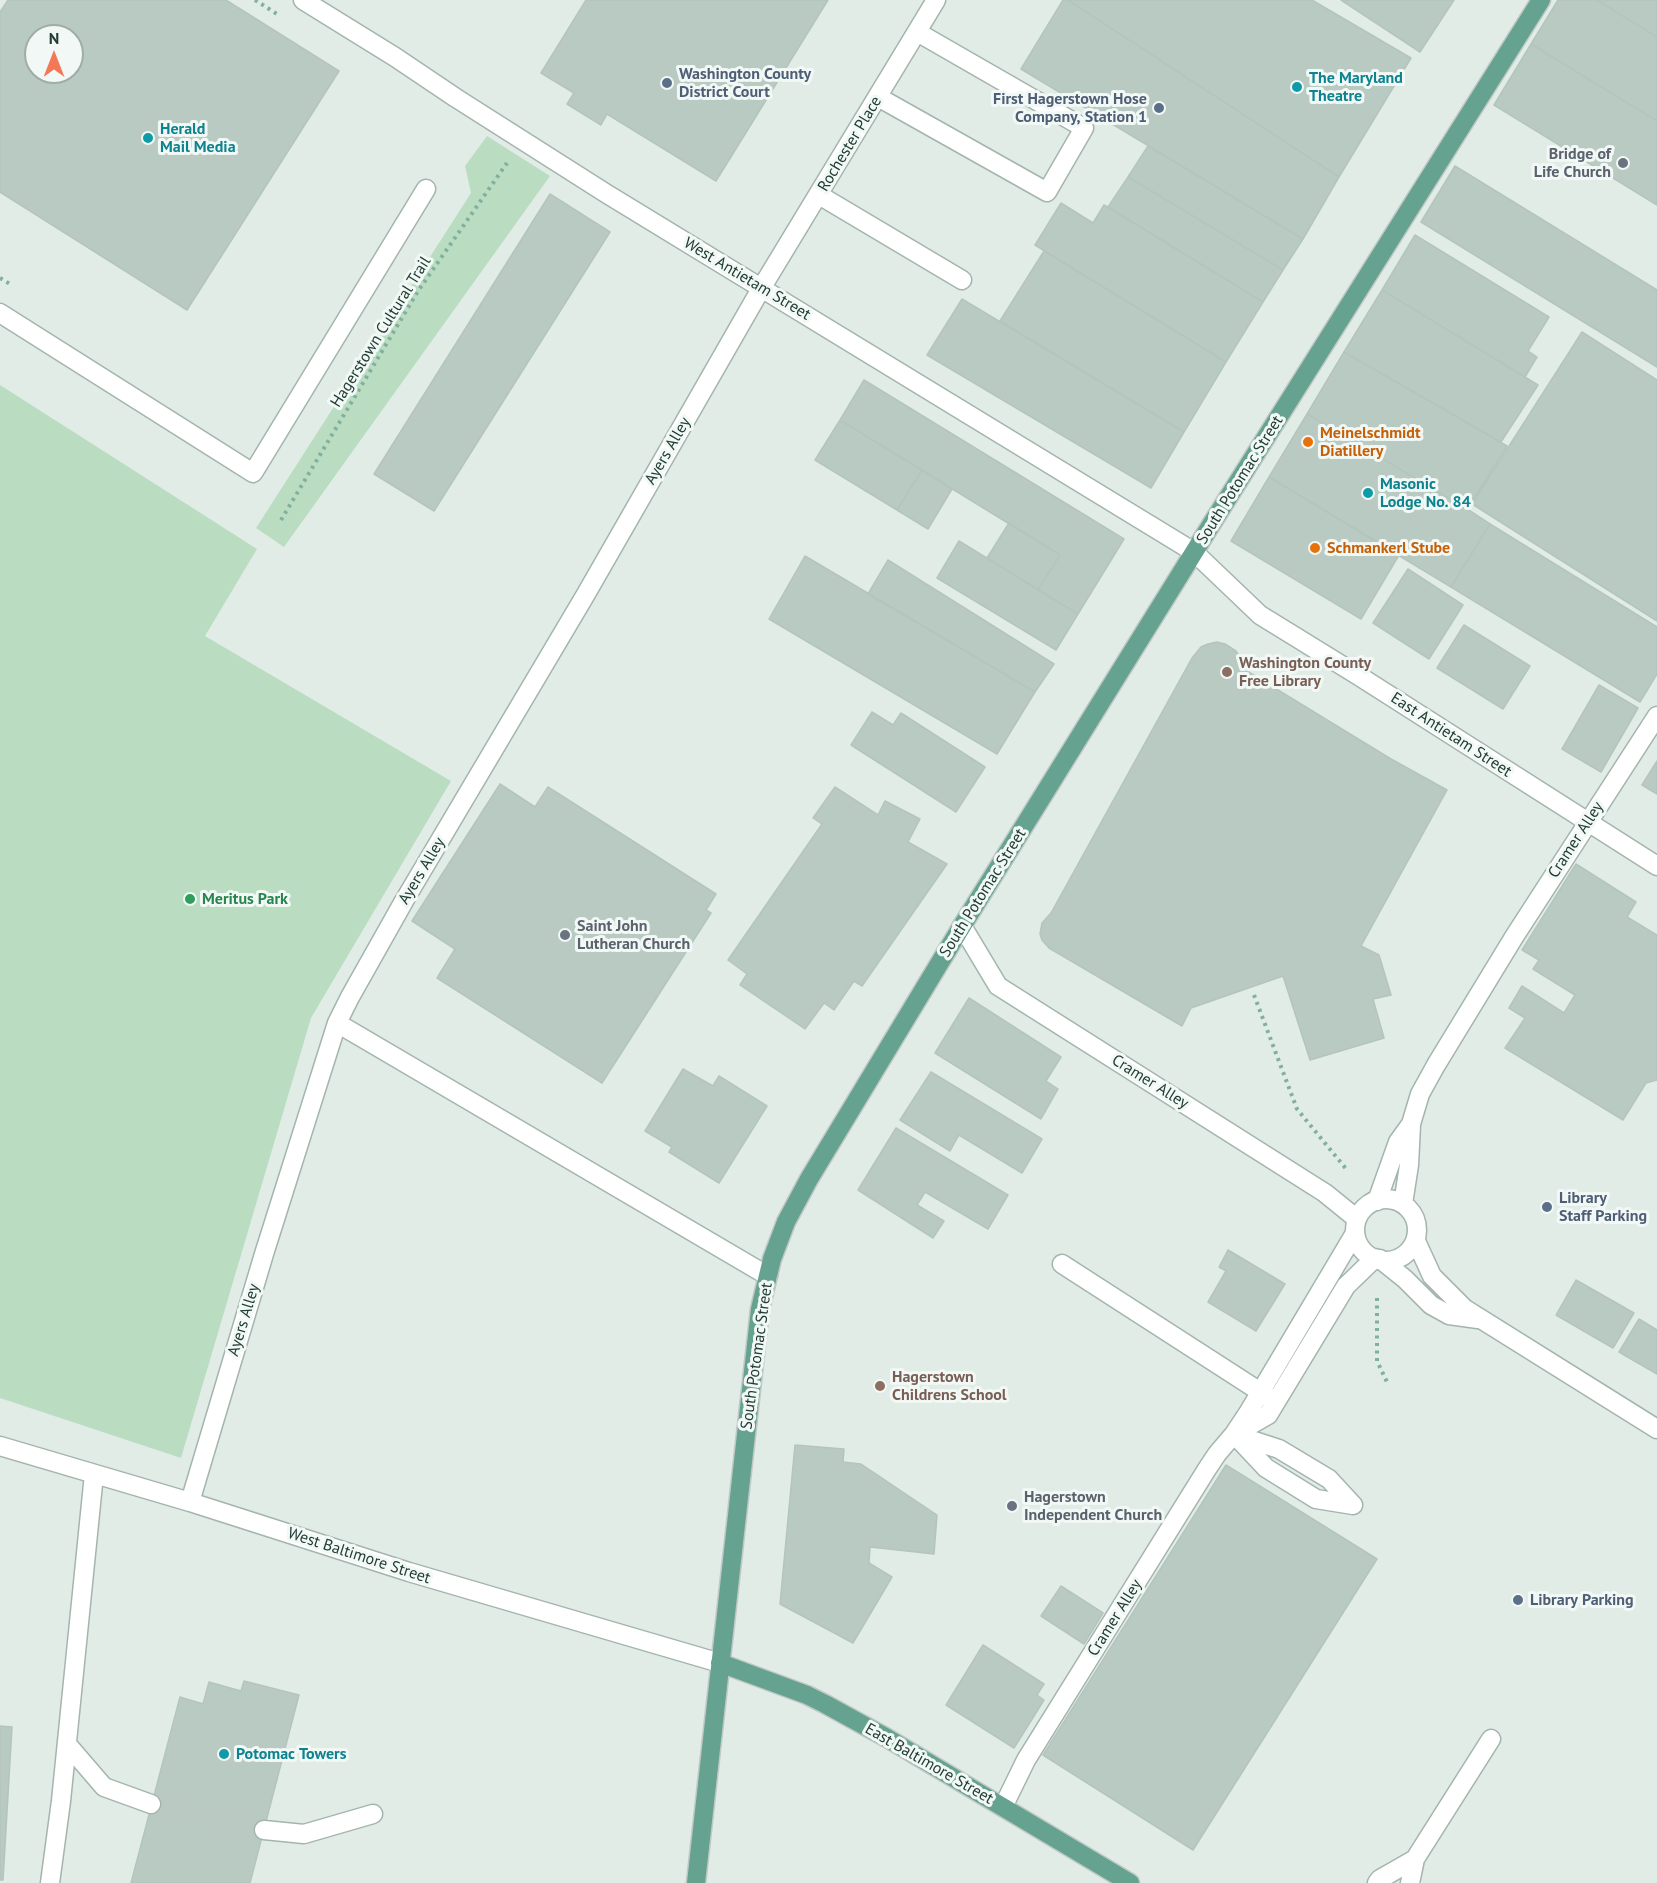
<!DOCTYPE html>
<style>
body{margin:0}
#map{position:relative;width:1657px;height:1883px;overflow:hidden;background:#e1ece7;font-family:"PT Sans",sans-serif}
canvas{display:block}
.north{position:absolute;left:24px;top:24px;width:60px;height:60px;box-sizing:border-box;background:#f2f8f5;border:2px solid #9eada8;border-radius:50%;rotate:0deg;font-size:16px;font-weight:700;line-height:24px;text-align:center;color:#213d34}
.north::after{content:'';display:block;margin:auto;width:21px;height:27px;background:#f37858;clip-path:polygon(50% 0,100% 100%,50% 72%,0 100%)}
</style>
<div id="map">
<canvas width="1657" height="1883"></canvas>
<div class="north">N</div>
</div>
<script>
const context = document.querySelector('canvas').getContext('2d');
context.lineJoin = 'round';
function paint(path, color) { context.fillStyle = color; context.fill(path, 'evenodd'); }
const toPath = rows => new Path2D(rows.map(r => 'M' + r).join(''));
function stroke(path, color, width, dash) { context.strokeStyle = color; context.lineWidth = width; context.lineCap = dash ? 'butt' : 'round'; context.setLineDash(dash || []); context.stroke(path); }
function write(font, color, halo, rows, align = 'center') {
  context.font = font + ' "PT Sans",sans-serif'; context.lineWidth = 6; context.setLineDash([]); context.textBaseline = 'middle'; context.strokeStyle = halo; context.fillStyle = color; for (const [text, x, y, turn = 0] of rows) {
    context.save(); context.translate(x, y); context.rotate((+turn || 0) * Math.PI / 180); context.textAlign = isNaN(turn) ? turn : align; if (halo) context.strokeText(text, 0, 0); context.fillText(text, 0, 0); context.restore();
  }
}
const green = toPath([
 [487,136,550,176,284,547,256,528,471,193,465,166],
 [0,385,257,549,205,636,451,781,311,1018,181,1458,0,1398]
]);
const building = toPath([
 [8,0,226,0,339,71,187,310,0,192,0,12,8,0],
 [36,36,72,36,72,72,36,72,36,36],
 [586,0,828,0,716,181,607,114,601,125,567,104,574,93,541,73,586,0],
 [1063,0,1068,0,1339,177,1303,239,1021,69,1063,0],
 [1068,0,1312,0,1411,58,1339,177,1068,0],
 [1341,0,1454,0,1420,52,1341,0],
 [1558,0,1597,0,1657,37,1657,121,1531,44,1558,0],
 [1597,0,1657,0,1657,37,1597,0],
 [1531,44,1657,121,1657,205,1494,105,1531,44],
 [1148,146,1303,239,1283,270,1128,177,1148,146],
 [1455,166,1657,290,1657,367,1421,222,1455,166],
 [1128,177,1283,270,1263,302,1108,207,1128,177],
 [550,194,610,232,434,511,374,474,550,194],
 [1061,203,1093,223,1104,205,1263,302,1226,362,1035,245,1061,203],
 [1415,235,1549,317,1528,351,1537,357,1525,377,1382,290,1415,235],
 [1044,251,1226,362,1184,432,1000,321,1044,251],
 [1382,290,1538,385,1501,442,1344,352,1382,290],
 [962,299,1184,432,1151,488,927,355,962,299],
 [1582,332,1657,380,1657,621,1472,504,1582,332],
 [1344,352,1507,446,1467,509,1307,414,1344,352],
 [864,380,1124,539,1078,614,1038,590,1060,555,840,420,864,380],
 [1307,414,1467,509,1490,524,1451,587,1269,477,1307,414],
 [840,420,922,470,897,510,815,460,840,420],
 [922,470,952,489,928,529,897,510,922,470],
 [1269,477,1399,555,1361,619,1231,541,1269,477],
 [1009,523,1060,555,1038,590,987,558,1009,523],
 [1490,524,1657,627,1657,674,1640,702,1451,587,1490,524],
 [959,541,1078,614,1056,650,937,578,959,541],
 [805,556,1035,692,997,754,769,619,805,556],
 [888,560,1054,664,1035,692,868,594,888,560],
 [1408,569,1463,605,1429,659,1373,623,1408,569],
 [1464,625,1530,666,1503,709,1437,668,1464,625],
 [1217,642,1225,644,1236,651,1241,659,1242,668,1391,759,1447,790,1361,946,1379,955,1391,995,1373,999,1384,1038,1310,1060,1283,976,1191,1008,1182,1026,1049,948,1042,940,1040,934,1042,923,1051,913,1192,658,1201,647,1208,644,1217,642],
 [1599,685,1638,708,1601,772,1562,749,1599,685],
 [872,712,893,725,901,713,985,767,956,812,851,745,872,712],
 [1657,761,1657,794,1642,785,1657,761],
 [500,784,535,807,548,787,716,894,706,910,711,913,602,1083,437,978,455,949,412,921,500,784],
 [835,787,878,815,885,801,920,819,908,842,947,864,862,986,854,981,834,1010,824,1003,805,1029,740,985,747,974,728,960,822,824,813,818,835,787],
 [1576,864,1636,902,1627,917,1657,935,1657,1080,1646,1083,1623,1120,1505,1048,1525,1018,1509,1008,1522,986,1564,1013,1575,995,1533,969,1539,960,1522,950,1576,864],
 [969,998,1061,1057,1046,1081,1058,1089,1041,1119,935,1053,969,998],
 [683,1069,713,1086,719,1076,767,1106,719,1183,669,1152,672,1147,645,1131,683,1069],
 [931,1072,1042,1139,1022,1173,959,1135,950,1151,900,1120,931,1072],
 [896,1128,1008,1195,988,1229,925,1192,917,1205,944,1221,933,1238,858,1190,896,1128],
 [1228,1250,1285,1284,1256,1331,1208,1302,1226,1271,1219,1267,1228,1250],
 [1576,1280,1634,1313,1613,1348,1556,1315,1576,1280],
 [1639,1319,1657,1330,1657,1374,1619,1352,1639,1319],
 [795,1445,844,1449,843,1462,861,1464,937,1515,934,1554,870,1547,869,1563,892,1577,853,1643,780,1604,795,1445],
 [1226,1465,1377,1559,1193,1850,1043,1755,1226,1465],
 [1061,1586,1103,1613,1084,1644,1041,1616,1061,1586],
 [983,1645,1044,1684,1037,1695,1044,1700,1014,1748,946,1705,983,1645],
 [244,1681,299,1695,250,1883,131,1883,180,1697,203,1704,209,1682,241,1691,244,1681],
 [0,1726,12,1727,3,1880,0,1880,0,1726]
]);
const minorTunnel = toPath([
 [151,1804,264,1830]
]);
const path = toPath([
 [255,0,277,14],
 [0,278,10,284],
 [281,520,418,291,507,163],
 [1254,995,1297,1109,1347,1170],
 [1377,1298,1377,1361,1388,1384]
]);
const minor = toPath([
 [303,0,395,57,456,98,607,194,1194,552,1260,615,1359,676,1657,866],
 [878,97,1047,192,1084,128,917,32],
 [819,195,962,280],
 [0,313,253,473,426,189],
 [962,926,998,986,1325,1193,1357,1219],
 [337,1023,768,1276],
 '1355 1230a31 31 0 1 1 62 0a31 31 0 1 1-62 0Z',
 [1377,1201,1398,1142,1411,1124,1420,1094,1436,1065,1514,937,1657,716],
 [1403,1204,1409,1165,1411,1125],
 [1416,1241,1432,1276,1465,1309,1657,1429],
 [1380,1259,1405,1279,1431,1305,1449,1315,1478,1319],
 [1062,1264,1276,1402],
 [1234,1434,1266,1468,1316,1499,1353,1505],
 [1235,1434,1268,1415,1346,1286,1375,1258],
 [1236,1435,1279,1449,1329,1479,1353,1505],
 [0,1446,190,1502,409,1572,720,1663],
 [190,1502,264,1254,337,1023,350,997,404,901,586,594,762,287,936,0],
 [67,1744,104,1787,151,1804],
 [1003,1807,1026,1760,1207,1469,1217,1454,1234,1434,1248,1413,1355,1233],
 [264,1830,304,1834,373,1814],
 [50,1883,61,1801,94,1474],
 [1377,1883,1380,1879,1415,1859],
 [1410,1883,1415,1859,1491,1739]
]);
const major = toPath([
 [720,1663,807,1695,825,1704,887,1738,1130,1883],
 [696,1883,760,1309,772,1259,786,1222,809,1179,962,926,1214,520,1541,0]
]);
const markers = [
 [667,83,6,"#5c6f8a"],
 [1297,87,6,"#0f9aa8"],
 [1159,108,6,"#5c6f8a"],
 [148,138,6,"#0f9aa8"],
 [1623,163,6,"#6b7280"],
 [1308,442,6,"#e8710a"],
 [1368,493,6,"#0f9aa8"],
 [1315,548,6,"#e8710a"],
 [1227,672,6,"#8d6e63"],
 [190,899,6,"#2e9e5b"],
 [565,935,6,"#6b7280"],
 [1547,1207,6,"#5c6f8a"],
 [880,1386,6,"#8d6e63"],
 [1012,1506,6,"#6b7280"],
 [1518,1600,6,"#5c6f8a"],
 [224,1754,6,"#0f9aa8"]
];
const serviceNames = [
 ["Washington County",679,74],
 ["District Court",679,92],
 ["First Hagerstown Hose",1147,99,"right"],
 ["Company, Station 1",1147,117,"right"],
 ["Library",1559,1198],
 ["Staff Parking",1559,1216],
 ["Library Parking",1530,1600]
];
const cultureNames = [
 ["The Maryland",1309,78],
 ["Theatre",1309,96],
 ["Herald",160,129],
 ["Mail Media",160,147],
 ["Masonic",1380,484],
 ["Lodge No. 84",1380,502],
 ["Potomac Towers",236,1754]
];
const streetNames = [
 ["Rochester Place",850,144,-59],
 ["West Antietam Street",747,279,31],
 ["Hagerstown Cultural Trail",381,332,-58],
 ["Ayers Alley",668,451,-60],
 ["South Potomac Street",1240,480,-58],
 ["East Antietam Street",1451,735,33],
 ["Cramer Alley",1576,840,-57],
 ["Ayers Alley",422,871,-59],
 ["South Potomac Street",983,893,-58],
 ["Cramer Alley",1150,1082,32],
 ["Ayers Alley",244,1320,-73],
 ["South Potomac Street",757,1356,-82],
 ["West Baltimore Street",359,1556,18],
 ["Cramer Alley",1115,1618,-58],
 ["East Baltimore Street",929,1764,30]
];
const worshipNames = [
 ["Bridge of",1611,154,"right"],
 ["Life Church",1611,172,"right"],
 ["Saint John",577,926],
 ["Lutheran Church",577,944],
 ["Hagerstown",1024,1497],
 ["Independent Church",1024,1515]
];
const foodNames = [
 ["Meinelschmidt",1320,433],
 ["Diatillery",1320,451],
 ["Schmankerl Stube",1327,548]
];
const educationNames = [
 ["Washington County",1239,663],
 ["Free Library",1239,681],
 ["Hagerstown",892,1377],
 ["Childrens School",892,1395]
];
const leisureNames = [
 ["Meritus Park",202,899]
];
paint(green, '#baddc2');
paint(building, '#b9cac2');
stroke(building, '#b3c5bd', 1.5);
stroke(minorTunnel, '#bbc9c3', 18, [18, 9]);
stroke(minor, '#a4b4ae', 21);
stroke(major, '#c1c9c6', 21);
stroke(path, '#81b09f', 4, [3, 4.5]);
stroke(minor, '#fff', 18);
stroke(major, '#65a290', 18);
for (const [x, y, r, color] of markers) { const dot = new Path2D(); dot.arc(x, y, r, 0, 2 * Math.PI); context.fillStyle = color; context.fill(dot); stroke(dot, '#f2f8f5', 2); }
write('bold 16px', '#4e5e75', '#f2f8f5', serviceNames, 'left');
write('bold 16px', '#0d838f', '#f2f8f5', cultureNames, 'left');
write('16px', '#213d34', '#f2f8f5', streetNames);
write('bold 16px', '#5b616d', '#f2f8f5', worshipNames, 'left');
write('bold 16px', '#c56008', '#f2f8f5', foodNames, 'left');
write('bold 16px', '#785e54', '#f2f8f5', educationNames, 'left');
write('bold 16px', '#27864d', '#f2f8f5', leisureNames, 'left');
</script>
